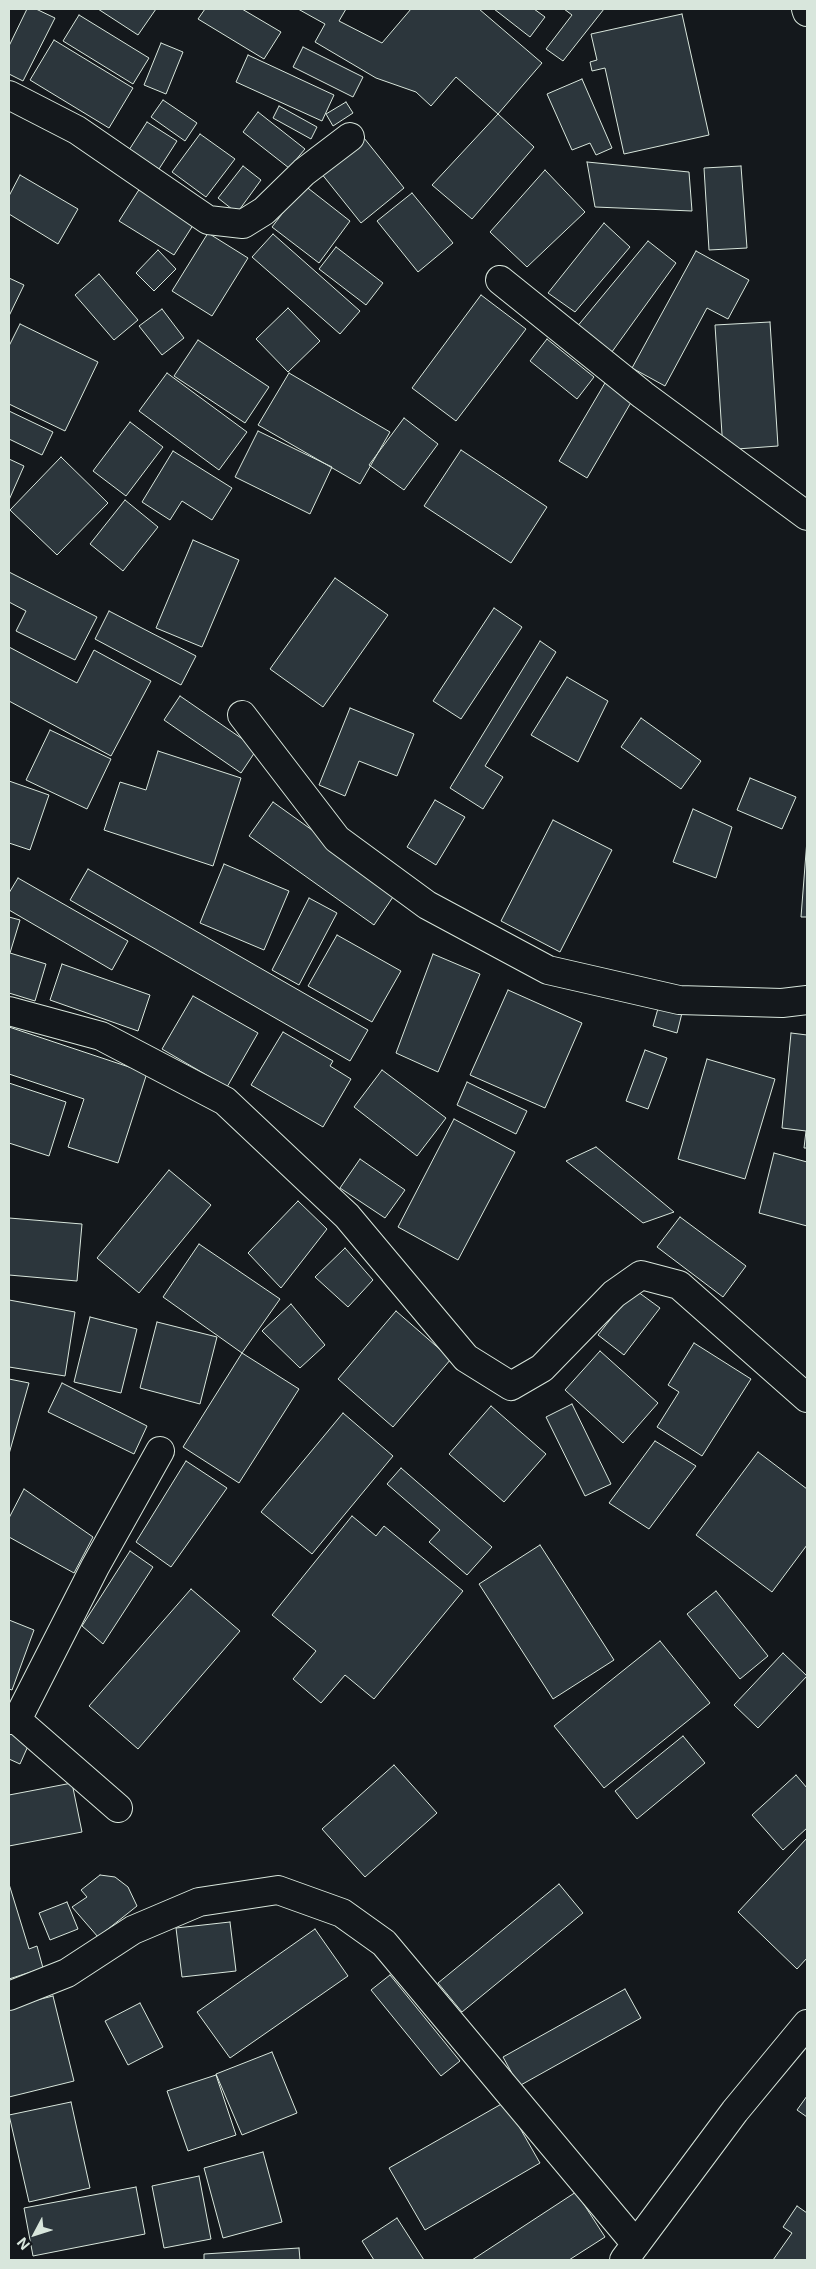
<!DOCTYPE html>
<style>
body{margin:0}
#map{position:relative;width:816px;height:2269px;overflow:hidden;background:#14181c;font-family:Inter,sans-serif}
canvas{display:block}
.frame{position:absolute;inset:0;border:10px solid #d8e6dc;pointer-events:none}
.north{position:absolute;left:10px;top:2209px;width:50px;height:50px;-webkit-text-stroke:4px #14181c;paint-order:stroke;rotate:230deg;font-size:14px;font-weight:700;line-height:20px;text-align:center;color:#d8e6dc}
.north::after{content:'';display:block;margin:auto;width:18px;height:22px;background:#d8e6dc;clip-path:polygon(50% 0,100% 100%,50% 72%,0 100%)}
</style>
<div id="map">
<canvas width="816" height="2269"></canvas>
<div class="frame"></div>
<div class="north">N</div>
</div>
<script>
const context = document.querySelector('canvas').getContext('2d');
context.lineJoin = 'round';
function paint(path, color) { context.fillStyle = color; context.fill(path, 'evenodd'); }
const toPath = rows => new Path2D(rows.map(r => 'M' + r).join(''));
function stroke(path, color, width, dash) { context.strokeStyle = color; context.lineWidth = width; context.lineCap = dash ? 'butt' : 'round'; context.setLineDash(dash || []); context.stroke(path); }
const building = toPath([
 [27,9,36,9,55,18,23,81,9,74,9,46,27,9],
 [98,9,156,9,138,35,98,9],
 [205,9,242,9,281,32,264,59,198,19,205,9],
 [298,9,346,9,339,21,382,43,411,9,479,9,542,63,498,114,456,77,431,106,416,92,376,78,315,42,325,24,298,9],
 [494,9,534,9,545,17,530,37,494,9],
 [564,9,604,9,563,61,546,49,572,15,564,9],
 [682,14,709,135,624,154,605,68,592,71,590,62,597,60,591,34,682,14],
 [79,15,149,58,133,84,63,41,79,15],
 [54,40,133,88,109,128,30,80,54,40],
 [161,43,183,52,166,94,144,85,161,43],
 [303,47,363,77,353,97,293,67,303,47],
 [248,55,334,95,322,121,236,82,248,55],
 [582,79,612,148,596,155,590,143,572,150,547,94,582,79],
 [163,100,197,123,185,141,151,117,163,100],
 [346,102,353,113,333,126,326,114,346,102],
 [279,106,317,127,311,139,273,118,279,106],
 [258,112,305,149,289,168,243,132,258,112],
 [498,114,534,147,472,219,432,185,498,114],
 [147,122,177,141,159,169,129,150,147,122],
 [200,134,235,159,206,197,172,172,200,134],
 [364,138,404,188,361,223,321,173,364,138],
 [587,162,689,172,692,211,595,207,587,162],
 [243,166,261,180,237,213,218,198,243,166],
 [741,166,747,248,709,250,704,168,741,166],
 [545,170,585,212,527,267,490,232,545,170],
 [20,175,78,209,58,244,9,214,9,196,20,175],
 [142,185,197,219,174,255,119,221,142,185],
 [304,185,350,221,319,263,272,227,304,185],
 [412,193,453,243,418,272,377,221,412,193],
 [604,223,630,247,575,312,548,293,604,223],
 [208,233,248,258,212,316,172,291,208,233],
 [273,234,360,311,340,334,252,257,273,234],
 [648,241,676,263,609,356,576,328,648,241],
 [336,247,383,283,366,305,319,269,336,247],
 [158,250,176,269,154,291,136,273,158,250],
 [696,251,749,280,728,319,707,308,665,386,632,368,696,251],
 [99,274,138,320,114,340,75,295,99,274],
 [9,278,24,285,9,316,9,278],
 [481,295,526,329,456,421,412,388,481,295],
 [288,308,320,341,288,372,256,339,288,308],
 [162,309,184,338,162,355,139,326,162,309],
 [770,322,778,446,723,450,715,325,770,322],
 [20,324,98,362,65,431,9,404,9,346,20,324],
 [547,339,594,377,577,399,530,361,547,339],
 [198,340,269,387,245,423,174,376,198,340],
 [167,373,247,432,219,470,139,411,167,373],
 [289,373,390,432,360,484,258,425,289,373],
 [605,383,633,399,587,478,559,461,605,383],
 [9,411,53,432,42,455,9,439,9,411],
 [404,418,438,444,404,490,369,465,404,418],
 [130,422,163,447,126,496,93,471,130,422],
 [258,431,332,467,310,514,235,477,258,431],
 [461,450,547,507,511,563,424,506,461,450],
 [173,451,232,488,212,520,182,501,170,520,142,502,173,451],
 [61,457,108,503,57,555,10,510,61,457],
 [9,459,24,466,9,500,9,459],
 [125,500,158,527,123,571,90,544,125,500],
 [193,540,239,560,202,647,156,628,193,540],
 [9,572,97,617,75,660,16,631,26,611,9,602,9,572],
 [335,578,388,615,323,707,270,669,335,578],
 [494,608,522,627,461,719,433,701,494,608],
 [109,611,196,656,181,685,95,639,109,611],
 [540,641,556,652,485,766,503,777,483,809,450,788,540,641],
 [9,647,77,683,94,650,151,681,111,756,9,701,9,647],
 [567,677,608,701,578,762,531,735,567,677],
 [180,696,257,749,241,773,164,720,180,696],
 [350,708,414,734,397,776,359,761,345,796,319,785,350,708],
 [641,718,701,761,681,789,621,747,641,718],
 [50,730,111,759,87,809,26,780,50,730],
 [158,751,241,778,213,866,104,830,120,782,146,790,158,751],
 [750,778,796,797,782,829,737,810,750,778],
 [9,781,49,795,30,850,9,843,9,781],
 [435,800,465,817,436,865,407,847,435,800],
 [273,802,397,891,374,925,249,836,273,802],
 [693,809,732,827,716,878,673,862,693,809],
 [553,820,612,850,560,952,501,921,553,820],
 [807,840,807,917,801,917,807,840],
 [224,864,289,891,264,950,200,923,224,864],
 [88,869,368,1030,350,1061,70,900,88,869],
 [18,878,128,941,112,970,9,910,9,893,18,878],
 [309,898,337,913,299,985,272,970,309,898],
 [9,917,20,920,10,953,46,964,35,1001,9,993,9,917],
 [337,935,401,971,372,1022,308,986,337,935],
 [433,954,480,974,438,1072,396,1053,433,954],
 [62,964,150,995,138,1031,50,1000,62,964],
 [508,990,582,1023,545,1108,470,1075,508,990],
 [193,996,258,1033,227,1087,162,1049,193,996],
 [659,1005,682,1013,677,1033,653,1026,659,1005],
 [9,1027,147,1073,118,1163,68,1147,84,1099,9,1074,9,1027],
 [283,1032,333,1061,330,1066,351,1079,323,1127,251,1085,283,1032],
 [791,1033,807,1035,807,1148,804,1148,806,1131,782,1128,791,1033],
 [645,1050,667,1058,648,1109,626,1101,645,1050],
 [707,1059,775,1079,745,1179,678,1159,707,1059],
 [382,1070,446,1118,417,1156,354,1107,382,1070],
 [467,1082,527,1111,516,1134,457,1105,467,1082],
 [9,1083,66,1102,49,1156,9,1143,9,1083],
 [454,1119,515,1152,458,1260,398,1227,454,1119],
 [596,1147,674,1212,643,1223,566,1161,596,1147],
 [774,1153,807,1162,807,1226,759,1213,774,1153],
 [360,1159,405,1190,385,1218,340,1188,360,1159],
 [169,1170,211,1205,139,1293,97,1258,169,1170],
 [298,1201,327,1229,281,1288,248,1253,298,1201],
 [680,1217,746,1266,723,1297,657,1247,680,1217],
 [9,1218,82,1224,77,1281,9,1275,9,1218],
 [199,1244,280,1299,242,1353,163,1297,199,1244],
 [345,1248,373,1280,348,1307,315,1277,345,1248],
 [634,1289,660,1308,624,1355,598,1335,634,1289],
 [9,1300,75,1312,65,1376,9,1367,9,1300],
 [291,1304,325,1345,300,1368,262,1331,291,1304],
 [396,1311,451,1359,393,1427,338,1379,396,1311],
 [90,1317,137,1329,121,1393,74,1382,90,1317],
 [157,1322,217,1337,200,1404,140,1388,157,1322],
 [694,1343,751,1379,702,1456,657,1427,679,1392,668,1385,694,1343],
 [600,1351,658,1403,623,1443,565,1390,600,1351],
 [242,1353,299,1389,239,1483,183,1447,242,1353],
 [9,1379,29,1383,9,1454,9,1379],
 [62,1383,147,1426,134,1454,48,1412,62,1383],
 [572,1404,611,1484,585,1496,546,1417,572,1404],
 [491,1406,546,1454,504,1502,449,1454,491,1406],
 [343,1413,393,1456,312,1554,261,1512,343,1413],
 [655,1441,696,1466,649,1529,609,1503,655,1441],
 [758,1452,807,1489,807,1545,772,1592,696,1535,758,1452],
 [186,1461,227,1488,171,1567,136,1542,186,1461],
 [401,1468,492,1547,467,1575,429,1542,440,1530,387,1484,401,1468],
 [24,1489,93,1537,74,1573,9,1537,9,1518,24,1489],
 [352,1516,376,1536,384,1526,463,1591,374,1699,345,1675,321,1703,293,1679,316,1651,272,1615,352,1516],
 [540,1545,614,1660,553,1699,479,1584,540,1545],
 [130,1551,153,1567,103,1644,82,1626,130,1551],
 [191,1589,240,1631,138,1749,89,1706,191,1589],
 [716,1591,768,1656,740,1679,687,1614,716,1591],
 [9,1620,34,1630,12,1690,9,1689,9,1620],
 [660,1641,710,1703,604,1788,554,1726,660,1641],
 [783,1653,807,1676,758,1728,734,1705,783,1653],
 [12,1728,32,1737,20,1764,9,1759,9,1736,12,1728],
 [683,1736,705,1763,637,1819,615,1791,683,1736],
 [394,1765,437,1813,365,1877,322,1829,394,1765],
 [796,1775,807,1788,807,1828,783,1850,752,1815,796,1775],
 [72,1783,82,1832,9,1846,9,1795,72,1783],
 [807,1838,807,1958,797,1969,738,1912,807,1838],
 [100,1875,115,1877,128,1887,137,1906,98,1937,72,1907,87,1897,81,1890,100,1875],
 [9,1884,29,1949,37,1946,43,1968,9,1979,9,1884],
 [559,1884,583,1913,462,2012,438,1983,559,1884],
 [67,1902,78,1929,50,1940,39,1913,67,1902],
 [230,1922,236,1971,182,1977,176,1928,230,1922],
 [315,1929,348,1976,230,2058,197,2012,315,1929],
 [390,1975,460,2061,441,2076,371,1990,390,1975],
 [625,1989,641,2018,519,2086,503,2057,625,1989],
 [53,1996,74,2081,9,2097,9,2007,53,1996],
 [140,2003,163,2047,128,2065,105,2021,140,2003],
 [272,2052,297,2113,242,2135,216,2074,272,2052],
 [216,2075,236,2135,188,2151,167,2091,216,2075],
 [807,2096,807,2117,797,2110,807,2096],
 [71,2102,90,2188,29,2202,9,2115,71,2102],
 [505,2102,540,2163,425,2230,389,2168,505,2102],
 [263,2152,282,2222,223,2238,204,2168,263,2152],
 [199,2176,211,2239,164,2248,152,2186,199,2176],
 [136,2187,145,2234,33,2256,24,2208,136,2187],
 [576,2192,605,2237,569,2260,472,2260,576,2192],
 [797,2206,807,2213,807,2260,773,2260,792,2233,783,2227,797,2206],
 [397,2218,424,2260,374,2260,362,2241,397,2218],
 [299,2248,300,2260,204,2260,204,2254,299,2248]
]);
const minor = toPath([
 [9,95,77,130,208,220,243,224,264,211,304,172,350,137],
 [500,280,643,395,807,516],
 [242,715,337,839,427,905,548,970,679,1000,782,1003,807,1000],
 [9,1011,101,1036,225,1101,347,1216,466,1358,511,1386,542,1368,614,1294,641,1275,679,1285,807,1398],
 [9,1720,17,1720,118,1808],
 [17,1720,95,1567,160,1451],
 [9,1996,67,1973,133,1930,199,1902,278,1890,342,1913,384,1943,636,2244],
 [624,2260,735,2111,807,2024]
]);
const primary = toPath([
 [806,9,807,12]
]);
paint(building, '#2c363c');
stroke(building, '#d8e6dc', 1);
stroke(minor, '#d8e6dc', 30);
stroke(primary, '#d8e6dc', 30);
stroke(minor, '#14181c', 28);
stroke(primary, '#14181c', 28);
</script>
